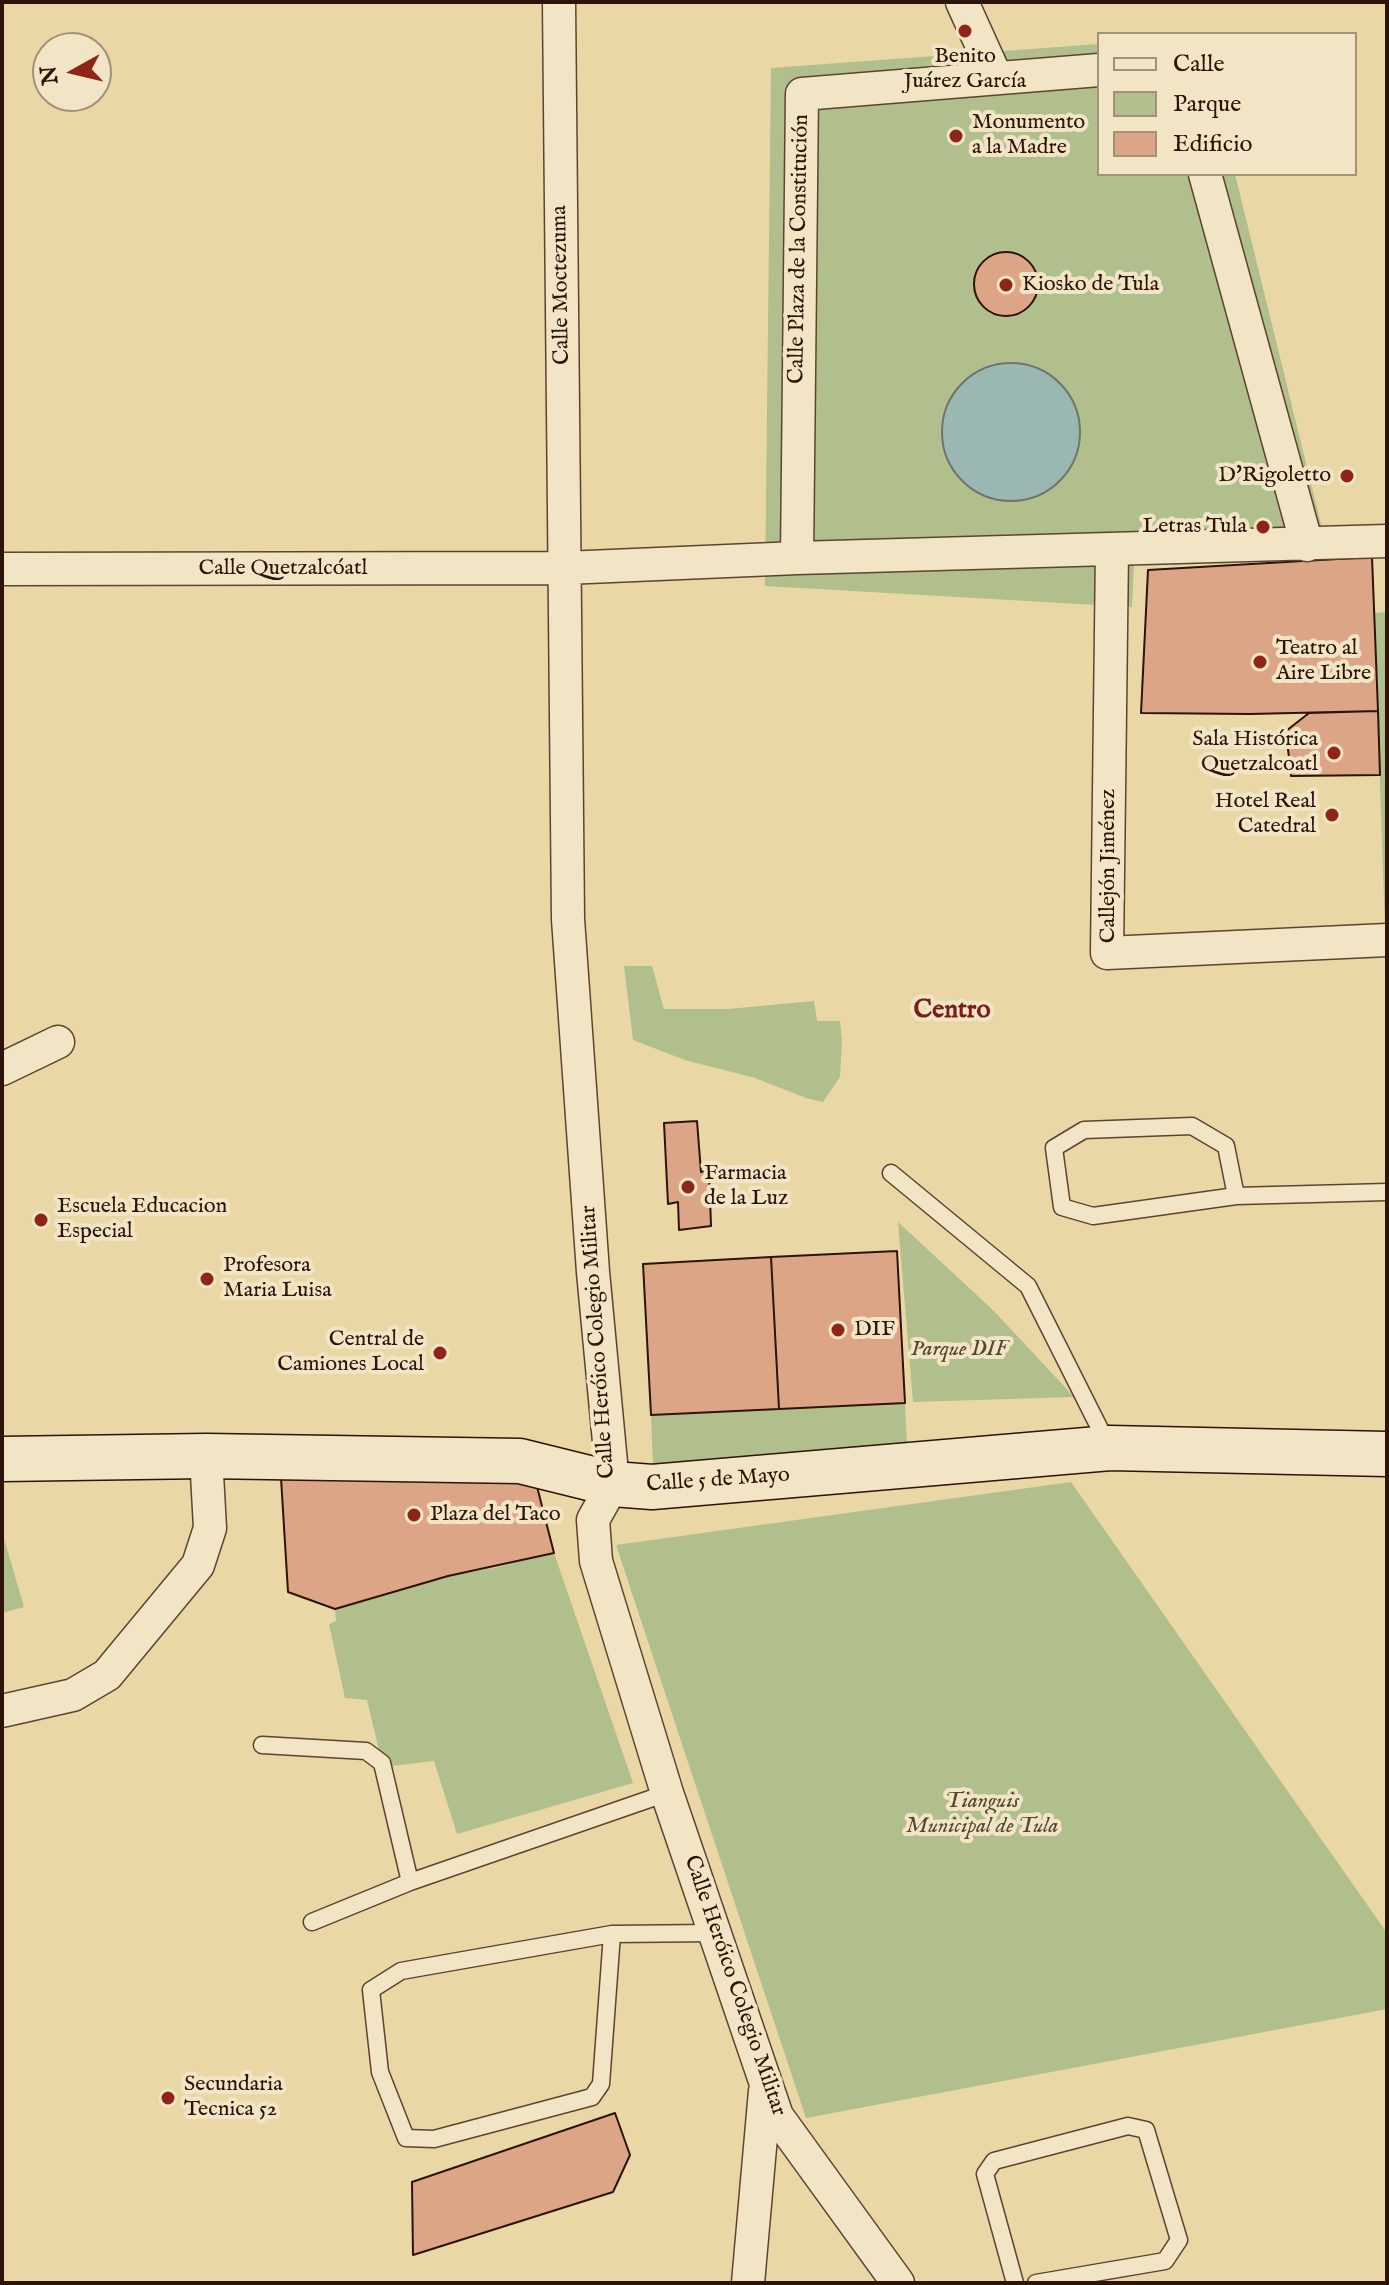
<!DOCTYPE html>
<meta charset="utf-8">
<style>
body{margin:0}
#map{position:relative;width:1389px;height:2285px;overflow:hidden;background:#e9d7a6;font-family:"IM FELL English",serif}
canvas{display:block}
.frame{position:absolute;inset:0;border:4px solid #2d1308;pointer-events:none}
.legend{position:absolute;left:1097px;top:32px;width:260px;height:144px;box-sizing:border-box;background:#f1e5c5;border:2px solid #a39179;margin:0;padding:10px 14px;list-style:none;font-size:24px;color:#2d1308}
.legend li{display:flex;align-items:center;gap:16px;height:40px}
.legend b{width:40px;border:2px solid #a39179}
.north{position:absolute;left:32px;top:32px;width:80px;height:80px;box-sizing:border-box;background:#f1e5c5;border:2px solid #a39179;border-radius:50%;rotate:262deg;font-size:22px;font-weight:700;line-height:32px;text-align:center;color:#2d1308}
.north::after{content:'';display:block;margin:auto;width:28px;height:36px;background:#8f2418;clip-path:polygon(50% 0,100% 100%,50% 72%,0 100%)}
</style>
<div id="map">
<canvas width="1389" height="2285"></canvas>
<div class="frame"></div>
<ul class="legend">
<li><b style="height:10px;background:#f1e5c5"></b>Calle</li>
<li><b style="height:22px;background:#b0bf8c"></b>Parque</li>
<li><b style="height:22px;background:#dca686"></b>Edificio</li>
</ul>
<div class="north">N</div>
</div>
<script>
const context = document.querySelector('canvas').getContext('2d');
context.lineJoin = 'round';
function paint(path, color) { context.fillStyle = color; context.fill(path, 'evenodd'); }
const toPath = rows => new Path2D(rows.map(r => 'M' + r).join(''));
function stroke(path, color, width, dash) { context.strokeStyle = color; context.lineWidth = width; context.lineCap = dash ? 'butt' : 'round'; context.setLineDash(dash || []); context.stroke(path); }
function write(font, color, halo, rows, align = 'center') {
  context.font = font + ' "IM FELL English",serif'; context.lineWidth = 8; context.setLineDash([]); context.textBaseline = 'middle'; context.strokeStyle = halo; context.fillStyle = color; for (const [text, x, y, turn = 0] of rows) {
    context.save(); context.translate(x, y); context.rotate((+turn || 0) * Math.PI / 180); context.textAlign = isNaN(turn) ? turn : align; if (halo) context.strokeText(text, 0, 0); context.fillText(text, 0, 0); context.restore();
  }
}
const green = toPath([
 [1099,44,1099,174,1235,174,1328,553,1134,562,1132,607,765,586,771,68],
 [1387,612,1387,985,1374,613],
 [624,966,652,966,664,1009,728,1009,814,1001,817,1021,840,1021,842,1041,840,1077,823,1102,806,1098,755,1078,685,1060,633,1040],
 [898,1222,994,1311,1074,1397,913,1402],
 [905,1403,907,1445,653,1465,651,1415],
 [1071,1482,1387,1933,1387,2009,806,2118,616,1545],
 [2,1532,24,1607,2,1613],
 [554,1553,633,1783,457,1834,434,1761,383,1767,367,1700,345,1698,329,1624,336,1621,335,1609,448,1576,494,1568]
]);
const water = toPath([
 '942 432a69 69 0 1 1 138 0a69 69 0 1 1-138 0Z'
]);
const building = toPath([
 '974 284a32 32 0 1 1 64 0a32 32 0 1 1-64 0Z',
 [1372,557,1378,711,1250,714,1141,713,1148,570,1372,557],
 [1378,711,1380,775,1291,776,1286,731,1309,713,1378,711],
 [697,1121,701,1172,709,1170,711,1226,679,1230,678,1202,668,1204,664,1123,697,1121],
 [897,1251,905,1403,779,1409,771,1257,897,1251],
 [771,1257,779,1409,651,1415,643,1264,771,1257],
 [533,1471,554,1553,448,1576,335,1609,288,1592,281,1478,533,1471],
 [615,2113,630,2155,613,2192,413,2255,412,2182,615,2113]
]);
const lane = toPath([
 [891,1173,1028,1286,1109,1447],
 [1236,1196,1226,1146,1192,1126,1084,1130,1054,1148,1062,1207,1093,1216,1236,1196,1387,1192],
 [262,1745,366,1751,382,1763,410,1882],
 [312,1922,410,1882,667,1793],
 [612,1934,601,2084,592,2097,434,2139,406,2138,380,2072,371,1990,401,1971,612,1934,714,1933],
 [1015,2283,985,2174,994,2161,1128,2126,1146,2130,1179,2240,1165,2261,1036,2283]
]);
const street = toPath([
 [559,2,568,919,593,1272,613,1484,593,1520,596,1561,667,1793,777,2116,898,2283],
 [962,2,996,77],
 [1205,174,1307,545],
 [1112,550,1107,953,1387,940],
 [797,558,802,94,1099,70],
 [2,569,565,568,797,558,1387,541],
 [2,1069,58,1042],
 [2,1711,73,1695,107,1675,198,1565,210,1528,206,1456],
 [748,2283,765,2091]
]);
const secondary = toPath([
 [2,1459,206,1456,520,1461,613,1484,652,1487,1110,1448,1387,1454]
]);
const markers = [
 [965,31,8,"#8f2418"],
 [956,136,8,"#8f2418"],
 [1006,285,8,"#8f2418"],
 [1347,476,8,"#8f2418"],
 [1263,527,8,"#8f2418"],
 [1260,662,8,"#8f2418"],
 [1334,753,8,"#8f2418"],
 [1332,815,8,"#8f2418"],
 [688,1187,8,"#8f2418"],
 [41,1220,8,"#8f2418"],
 [207,1279,8,"#8f2418"],
 [838,1330,8,"#8f2418"],
 [440,1353,8,"#8f2418"],
 [414,1515,8,"#8f2418"],
 [168,2098,8,"#8f2418"]
];
const poiNames = [
 ["Benito",965,57,"center"],
 ["Juárez García",965,82,"center"],
 ["Monumento",972,123],
 ["a la Madre",972,148],
 ["Kiosko de Tula",1022,285],
 ["D'Rigoletto",1331,476,"right"],
 ["Letras Tula",1247,527,"right"],
 ["Teatro al",1276,649],
 ["Aire Libre",1276,674],
 ["Sala Histórica",1318,740,"right"],
 ["Quetzalcoatl",1318,765,"right"],
 ["Hotel Real",1316,802,"right"],
 ["Catedral",1316,827,"right"],
 ["Farmacia",704,1174],
 ["de la Luz",704,1199],
 ["Escuela Educacion",57,1207],
 ["Especial",57,1232],
 ["Profesora",223,1266],
 ["Maria Luisa",223,1291],
 ["DIF",854,1330],
 ["Central de",424,1340,"right"],
 ["Camiones Local",424,1365,"right"],
 ["Plaza del Taco",430,1515],
 ["Secundaria",184,2085],
 ["Tecnica 52",184,2110]
];
const streetNames = [
 ["Calle Plaza de la Constitución",800,249,-89],
 ["Calle Moctezuma",562,285,-91],
 ["Calle Quetzalcóatl",283,569],
 ["Callejón Jiménez",1109,866,-90],
 ["Calle Heróico Colegio Militar",599,1342,-94],
 ["Calle 5 de Mayo",718,1481,-4],
 ["Calle Heróico Colegio Militar",734,1986,71]
];
const parkNames = [
 ["Parque DIF",959,1350],
 ["Tianguis",982,1802],
 ["Municipal de Tula",982,1827]
];
const quarterNames = [
 ["Centro",952,1012]
];
paint(green, '#b0bf8c');
paint(water, '#9bb7b1');
stroke(water, '#6f756d', 2);
paint(building, '#dca686');
stroke(building, '#2d1308', 2);
stroke(lane, '#5c4430', 19);
stroke(street, '#5c4430', 35);
stroke(secondary, '#2d1308', 47);
stroke(lane, '#f1e5c5', 16);
stroke(street, '#f1e5c5', 32);
stroke(secondary, '#f1e5c5', 44);
for (const [x, y, r, color] of markers) { const dot = new Path2D(); dot.arc(x, y, r, 0, 2 * Math.PI); context.fillStyle = color; context.fill(dot); stroke(dot, '#f1e5c5', 3); }
write('22px', '#2d1308', '#f1e5c5', poiNames, 'left');
write('22px', '#2d1308', '#f1e5c5', streetNames);
write('italic 22px', '#544730', '#f1e5c5', parkNames);
write('bold 26px', '#7a1f14', '#f1e5c5', quarterNames);
</script>
